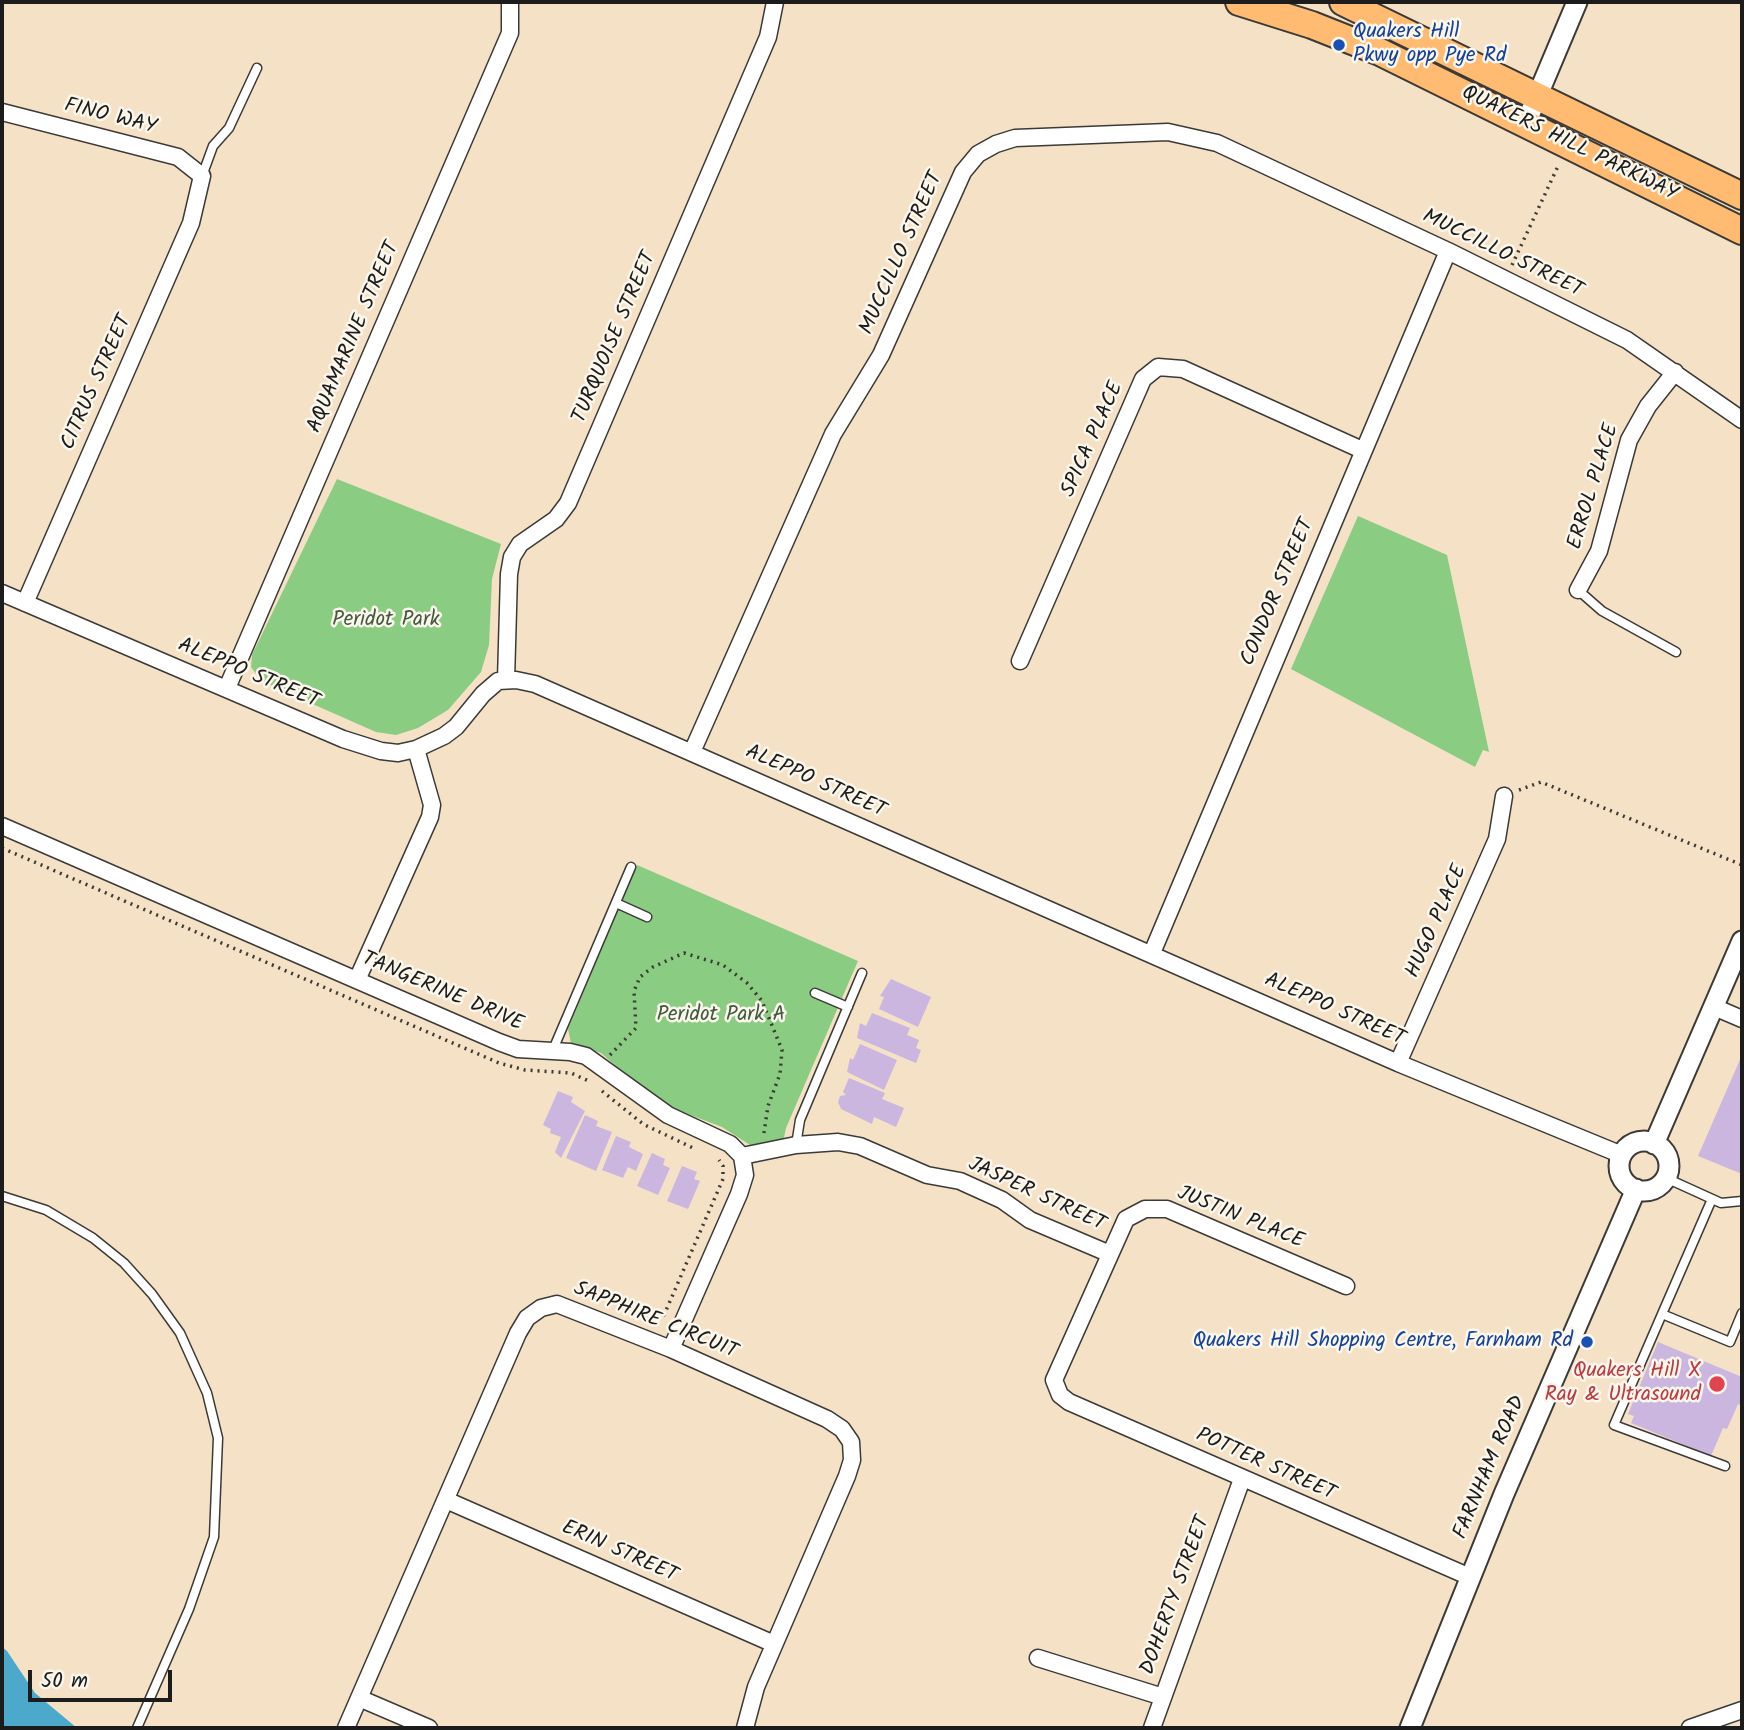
<!DOCTYPE html>
<style>
body{margin:0}
#map{position:relative;width:1744px;height:1730px;overflow:hidden;background:#f4e1c6;font-family:Kalam,sans-serif}
canvas{display:block}
.frame{position:absolute;inset:0;border:4px solid #1c1c1c;pointer-events:none}
.scale{position:absolute;left:28px;top:1670px;width:144px;height:32px;box-sizing:border-box;border:4px solid #1c1c1c;border-top:0;padding-left:9px;font-size:21px;line-height:24px;white-space:nowrap;color:#1c1c1c;-webkit-text-stroke:5px #fbf7ec;paint-order:stroke}
</style>
<div id="map">
<canvas width="1744" height="1730"></canvas>
<div class="frame"></div>
<div class="scale">50 m</div>
</div>
<script>
const context = document.querySelector('canvas').getContext('2d');
context.lineJoin = 'round';
function paint(path, color) { context.fillStyle = color; context.fill(path, 'evenodd'); }
const toPath = rows => new Path2D(rows.map(r => 'M' + r).join(''));
function stroke(path, color, width, dash) { context.strokeStyle = color; context.lineWidth = width; context.lineCap = dash ? 'butt' : 'round'; context.setLineDash(dash || []); context.stroke(path); }
function write(font, color, halo, rows, align = 'center') {
  context.font = font + ' Kalam,sans-serif'; context.lineWidth = 5; context.setLineDash([]); context.textBaseline = 'middle'; context.strokeStyle = halo; context.fillStyle = color; for (const [text, x, y, turn = 0] of rows) {
    context.save(); context.translate(x, y); context.rotate((+turn || 0) * Math.PI / 180); context.textAlign = isNaN(turn) ? turn : align; if (halo) context.strokeText(text, 0, 0); context.fillText(text, 0, 0); context.restore();
  }
}
const green = toPath([
 [337,479,501,544,492,579,489,645,481,672,448,710,418,728,396,735,376,732,274,687,259,678,251,667,252,655],
 [1358,516,1447,555,1489,752,1483,750,1475,767,1291,669],
 [637,865,858,961,786,1128,783,1142,750,1145,722,1127,672,1108,641,1088,601,1053,571,1043,568,1029]
]);
const water = toPath([
 [2,1647,7,1651,35,1693,77,1728,2,1728]
]);
const building = toPath([
 [891,979,931,997,918,1027,879,1009,884,997,880,996],
 [872,1013,910,1028,907,1035,919,1040,916,1048,921,1050,916,1063,857,1038,860,1023,866,1026],
 [860,1044,897,1060,884,1090,847,1072,850,1058,853,1060],
 [1742,1055,1742,1174,1698,1156],
 [849,1078,885,1093,882,1099,904,1108,896,1127,874,1117,872,1124,841,1109,838,1102,840,1096,846,1095,843,1092],
 [558,1091,573,1097,571,1102,585,1111,561,1158,555,1152,561,1137,550,1133,551,1129,543,1125],
 [585,1115,598,1121,596,1126,612,1132,596,1171,566,1158],
 [616,1136,631,1142,629,1147,643,1154,636,1171,628,1167,623,1178,602,1170],
 [652,1153,665,1159,663,1165,670,1168,658,1195,637,1186],
 [682,1166,697,1172,694,1179,700,1181,688,1209,667,1201],
 [1658,1342,1742,1377,1742,1406,1738,1404,1727,1429,1723,1428,1711,1456,1631,1423,1634,1416,1628,1414]
]);
const path = toPath([
 [1512,265,1559,164],
 [1519,790,1541,782,1742,865],
 [2,848,499,1063,525,1070,571,1073,591,1082],
 [610,1055,636,1028,634,991,640,977,653,967,684,953,723,965,747,983,762,1001,782,1050,780,1074,768,1106,764,1133],
 [602,1091,643,1124,693,1148],
 [651,1322,664,1315,723,1179,723,1166,719,1160]
]);
const service = toPath([
 [202,176,213,146,229,128,257,68],
 [1578,590,1602,611,1676,652],
 [616,903,647,917],
 [815,993,848,1007],
 [552,1052,631,867],
 [796,1145,800,1120,862,973],
 [1666,1178,1721,1203,1742,1201],
 [2,1196,46,1210,93,1238,124,1263,152,1294,180,1333,207,1393,218,1438,214,1537,189,1609,137,1728],
 [1712,1199,1662,1314,1730,1342,1742,1313],
 [1662,1314,1614,1425,1725,1466]
]);
const minor = toPath([
 [2,112,178,157,202,176,191,223,25,603],
 [1578,590,1599,551,1629,440,1648,406,1675,372],
 [2,593,343,739,381,751,398,753,416,749,444,736,456,727,483,694,498,681,516,680,535,684,1398,1063,1622,1155],
 [1020,661,1143,379,1158,367,1183,369,1362,450],
 [506,680,509,574,512,557,520,544,556,519,568,503,768,37,775,2],
 [227,688,510,33,510,2],
 [692,752,833,434,881,355,963,172,978,154,996,144,1015,138,1168,132,1217,143,1448,251,1627,340,1742,420],
 [2,826,499,1042,518,1049,570,1052,586,1056,668,1115,730,1144,742,1156,745,1175,739,1194,671,1349],
 [1152,953,1448,251],
 [357,980,430,817,432,805,416,749],
 [1714,1007,1742,1019],
 [1398,1063,1497,839,1504,796],
 [742,1156,796,1145,838,1142,860,1146,927,1175,960,1181,1002,1200,1030,1220,1110,1254],
 [1346,1286,1167,1209,1145,1209,1126,1219,1054,1380,1060,1395,1069,1402,1470,1577],
 [446,1500,774,1644],
 [1038,1658,1163,1697],
 [359,1698,429,1728],
 [346,1728,518,1333,527,1318,541,1308,557,1304,671,1349,827,1419,842,1429,851,1442,852,1460,847,1476,756,1687,745,1728],
 [1152,1728,1242,1479],
 [1690,1728,1742,1710]
]);
const tertiary = toPath([
 [1526,123,1577,2],
 '1619 1166a25 25 0 1 1 50 0a25 25 0 1 1-50 0Z',
 [1654,1144,1742,941],
 [1410,1728,1504,1494,1636,1189]
]);
const primary = toPath([
 [1239,2,1312,25,1380,52,1742,231],
 [1343,2,1742,196]
]);
const markers = [
 [1339,45,7,"#1a4fb4"],
 [1587,1342,7,"#1a4fb4"],
 [1717,1384,9,"#e0444e"]
];
const transitNames = [
 ["Quakers Hill",1353,33],
 ["Pkwy opp Pye Rd",1353,57],
 ["Quakers Hill Shopping Centre, Farnham Rd",1573,1342,"right"]
];
const streetNames = [
 ["FINO WAY",110,118,14],
 ["QUAKERS HILL PARKWAY",1569,145,26],
 ["MUCCILLO STREET",903,254,-66],
 ["MUCCILLO STREET",1502,255,26],
 ["AQUAMARINE STREET",355,338,-67],
 ["TURQUOISE STREET",616,338,-67],
 ["CITRUS STREET",98,383,-66],
 ["SPICA PLACE",1094,440,-66],
 ["ERROL PLACE",1595,487,-73],
 ["CONDOR STREET",1279,593,-67],
 ["ALEPPO STREET",248,675,23],
 ["ALEPPO STREET",815,783,24],
 ["HUGO PLACE",1438,922,-66],
 ["TANGERINE DRIVE",442,993,23],
 ["ALEPPO STREET",1334,1011,24],
 ["JASPER STREET",1036,1196,25],
 ["JUSTIN PLACE",1240,1219,22],
 ["SAPPHIRE CIRCUIT",655,1322,22],
 ["POTTER STREET",1265,1466,24],
 ["FARNHAM ROAD",1491,1468,-67],
 ["ERIN STREET",619,1553,24],
 ["DOHERTY STREET",1177,1596,-70]
];
const parkNames = [
 ["Peridot Park",386,621],
 ["Peridot Park A",721,1016]
];
const healthNames = [
 ["Quakers Hill X",1701,1372],
 ["Ray & Ultrasound",1701,1396]
];
paint(green, '#8bcc83');
paint(water, '#4da9cb');
paint(building, '#cbb6e0');
stroke(service, '#3c3a36', 11);
stroke(minor, '#3c3a36', 19);
stroke(tertiary, '#3c3a36', 23);
stroke(primary, '#3c3a36', 30);
stroke(path, '#3c3a36', 3.5, [2, 5]);
stroke(service, '#fff', 8);
stroke(minor, '#fff', 16);
stroke(tertiary, '#fff', 19);
stroke(primary, '#ffbb71', 26);
for (const [x, y, r, color] of markers) { const dot = new Path2D(); dot.arc(x, y, r, 0, 2 * Math.PI); context.fillStyle = color; context.fill(dot); stroke(dot, '#fbf7ec', 2.5); }
write('21px', '#164399', '#fbf7ec', transitNames, 'left');
write('21px', '#1c1c1c', '#fbf7ec', streetNames);
write('21px', '#435a40', '#fbf7ec', parkNames);
write('21px', '#be3a42', '#fbf7ec', healthNames, 'right');
</script>
